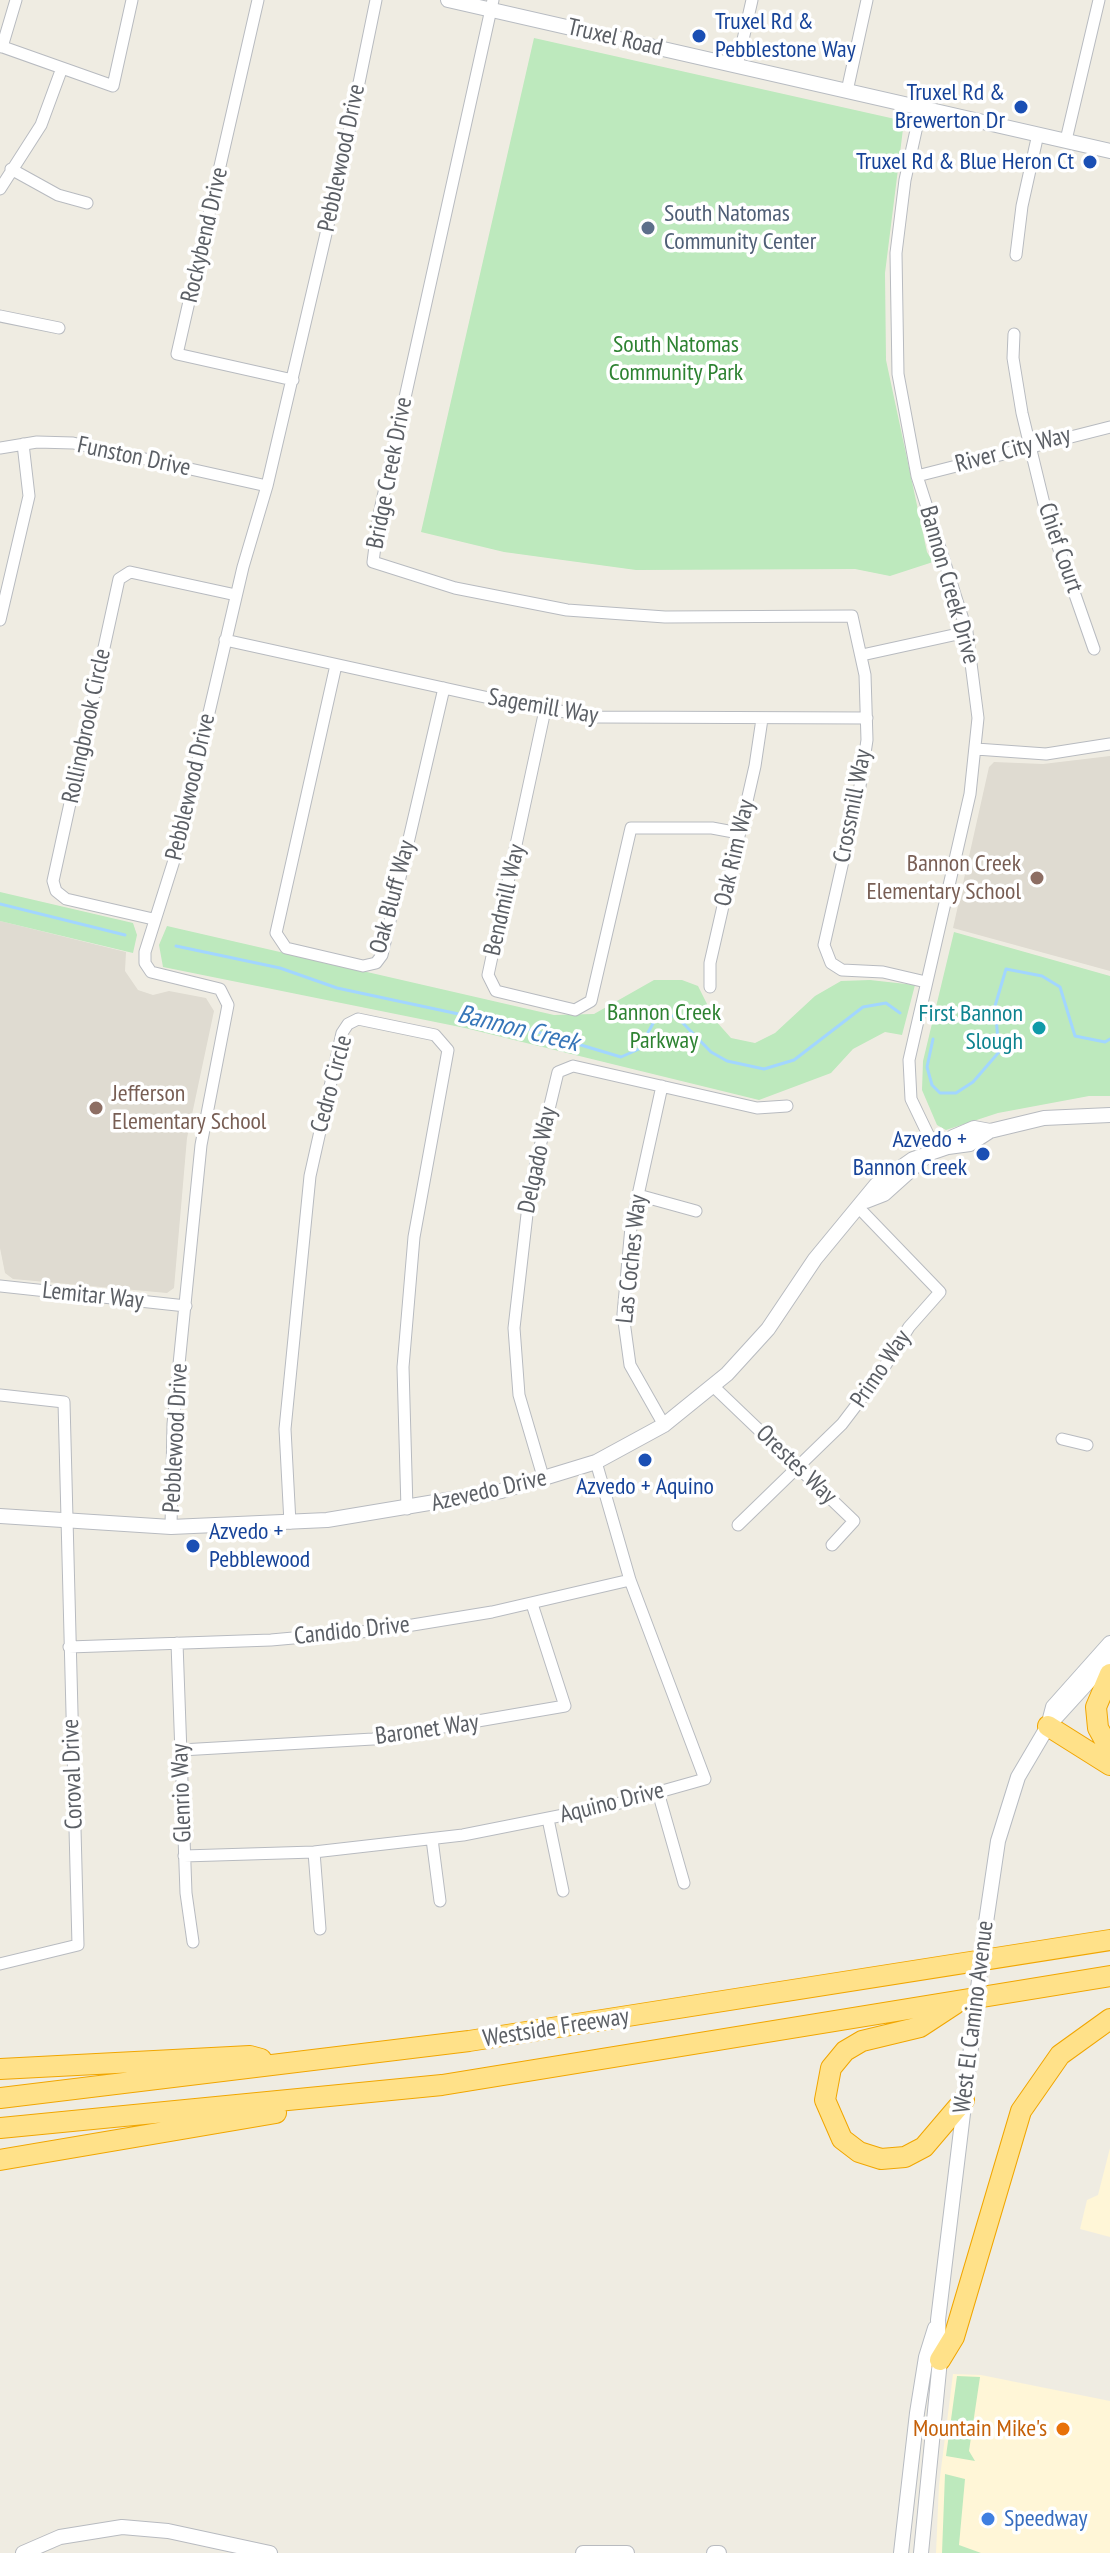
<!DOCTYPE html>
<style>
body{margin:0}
canvas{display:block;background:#efece2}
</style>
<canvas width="1110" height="2553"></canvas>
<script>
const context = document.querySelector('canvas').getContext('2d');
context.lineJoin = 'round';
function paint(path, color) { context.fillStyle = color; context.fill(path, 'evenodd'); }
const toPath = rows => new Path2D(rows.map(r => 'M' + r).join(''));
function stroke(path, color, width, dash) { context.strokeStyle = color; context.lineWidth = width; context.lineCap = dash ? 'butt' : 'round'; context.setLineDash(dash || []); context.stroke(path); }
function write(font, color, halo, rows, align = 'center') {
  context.font = font + ' "PT Sans Narrow",sans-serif'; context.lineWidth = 7; context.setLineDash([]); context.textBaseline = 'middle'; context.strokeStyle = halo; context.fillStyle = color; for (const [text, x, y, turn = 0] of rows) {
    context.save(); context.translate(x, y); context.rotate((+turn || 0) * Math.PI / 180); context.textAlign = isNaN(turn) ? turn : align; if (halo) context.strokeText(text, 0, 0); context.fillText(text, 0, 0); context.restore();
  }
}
const commercial = toPath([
 [1110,2148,1110,2237,1080,2229,1087,2200,1098,2195],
 [953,2374,981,2375,1110,2401,1110,2553,936,2553,939,2485]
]);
const education = toPath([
 [1110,756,1110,971,953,928,989,767,994,762,1043,764],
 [0,921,126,952,125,971,138,990,153,995,169,991,206,998,214,1011,187,1138,174,1288,167,1293,13,1279,5,1273,0,1248]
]);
const green = toPath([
 [534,38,904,121,885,273,886,360,927,552,933,562,890,576,855,569,636,570,504,552,421,532],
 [0,892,133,923,137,935,133,953,0,921],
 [167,926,554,1015,594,1014,654,980,682,980,698,986,715,1020,731,1038,755,1043,775,1033,815,996,841,981,870,980,915,985,902,1035,885,1032,853,1049,831,1073,759,1100,465,1028,163,967,159,945],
 [954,932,1110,976,1110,1096,1089,1096,998,1113,946,1130,937,1125,922,1090,923,1061],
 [957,2376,980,2377,969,2451,975,2461,946,2456],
 [945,2474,965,2479,959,2545,981,2553,942,2553]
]);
const stream = toPath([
 [0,904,125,935],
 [176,946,280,968,337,988,524,1028,621,1057,639,1049,656,1018,665,1014,677,1017,711,1052,727,1061,764,1069,794,1060,863,1007,886,1003,900,1013],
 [933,1039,927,1067,932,1085,940,1093,956,1093,973,1082,999,1052,995,1006,1006,969,1042,976,1060,987,1075,1036,1105,1042,1110,1039]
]);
const minor = toPath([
 [258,0,177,354,293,380],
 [493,0,379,515,373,562,455,588,567,610,665,617,852,616,865,675,867,740,860,786,824,945,831,963,842,970,883,972,926,982],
 [0,46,113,86,132,0],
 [2,47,16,0],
 [737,66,752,0],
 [847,91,867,0],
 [921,108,905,180,896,253,898,374,917,476,967,632,978,718,970,794,909,1060,911,1099,936,1151],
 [1066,140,1099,0],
 [11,169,58,195,87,203],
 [0,189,41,125,62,68],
 [1016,255,1022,206,1038,134],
 [0,316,59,328],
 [1014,334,1013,358,1022,413,1046,512,1094,649],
 [0,448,37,442,73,443,267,486],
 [917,476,1110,427],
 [0,620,29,496,23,444],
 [225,640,521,705,598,717,867,718],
 [862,655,967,632],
 [336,665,276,933,286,948,363,966,376,963,382,955,444,688],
 [545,710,488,975,496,991,575,1010,591,1001,631,828,712,828,739,833],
 [976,749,1046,754,1110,744],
 [153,919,66,899,56,891,53,881,119,579,130,572,236,595],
 [710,987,710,963,755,766,762,719],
 [662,1086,631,1227,623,1314,630,1365,664,1425],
 [638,1195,696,1211],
 [0,1286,186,1306],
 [714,1387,854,1521,832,1545],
 [0,1395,64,1402,78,1945,0,1964],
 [1062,1439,1087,1445],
 [544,1480,519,1395,514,1328,530,1188,558,1072,573,1066,757,1108,787,1106],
 [290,1523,285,1429,310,1176,342,1033,348,1024,358,1019,435,1035,448,1050,414,1237,403,1367,407,1509],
 [738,1525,842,1424,880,1374,909,1327,940,1292,859,1208],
 [171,1527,173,1424,201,1145,228,1005,220,989,151,972,145,963,145,952,176,854,243,567,267,486,343,161,376,0],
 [177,1643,186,1893,193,1942],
 [69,1647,271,1640,382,1630,492,1612,630,1580],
 [181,1750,373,1739,565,1706,532,1604],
 [658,1792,684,1883],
 [548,1819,563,1891],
 [432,1839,440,1901],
 [314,1852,320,1929],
 [184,1856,314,1852,463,1835,609,1806,705,1779,630,1580,596,1462]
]);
const tertiary = toPath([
 [948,1147,953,1137,974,1128,990,1131,1044,1118,1110,1115],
 [866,1201,884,1194,923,1159],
 [0,1516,171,1527,327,1520,501,1491,596,1462,664,1425,727,1374,768,1329,815,1259,876,1185,913,1159,948,1147,970,1144,990,1131],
 [23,2553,60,2537,122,2527,168,2531,270,2553],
 [583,2553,627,2553],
 [714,2553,719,2553]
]);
const secondary = toPath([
 [448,0,1110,151],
 [1048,1726,1053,1707,1110,1643],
 [985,1929,998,1841,1018,1777,1048,1726,1110,1658],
 [901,2553,917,2413,926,2357,935,2328],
 [921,2553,940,2360,938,2320,973,2031]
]);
const motorway = toPath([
 [1110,1674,1096,1707,1098,1728,1110,1750],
 [1048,1726,1110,1765],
 [955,2004,920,2027,862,2041,845,2051,831,2068,825,2100,842,2139,859,2152,881,2159,905,2157,924,2147,964,2100],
 [0,2069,250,2056,261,2059],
 [0,2098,469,2041,1110,1940],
 [0,2128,442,2085,1110,1976],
 [0,2160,276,2113],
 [940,2360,954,2337,1021,2111,1060,2055,1110,2019]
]);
const secondaryBridge = toPath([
 [973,2031,985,1929]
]);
const markers = [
 [699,36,8,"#1a4fb4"],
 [1021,107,8,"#1a4fb4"],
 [1090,162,8,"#1a4fb4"],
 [648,228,8,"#5c6f8a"],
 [1037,878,8,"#8d6e63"],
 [1039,1028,8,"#0f9aa8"],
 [96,1108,8,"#8d6e63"],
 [983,1154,8,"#1a4fb4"],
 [645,1460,8,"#1a4fb4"],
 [193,1546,8,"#1a4fb4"],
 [1063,2429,8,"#e8710a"],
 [988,2519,8,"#3f7fe0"]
];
const transitNames = [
 ["Truxel Rd &",715,22,"left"],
 ["Pebblestone Way",715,50,"left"],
 ["Truxel Rd &",1005,93],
 ["Brewerton Dr",1005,121],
 ["Truxel Rd & Blue Heron Ct",1074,162],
 ["Azvedo +",967,1140],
 ["Bannon Creek",967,1168],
 ["Azvedo + Aquino",645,1487,"center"],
 ["Azvedo +",209,1532,"left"],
 ["Pebblewood",209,1560,"left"]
];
const streetNames = [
 ["Truxel Road",615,38,13],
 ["Pebblewood Drive",342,158,-78],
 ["Rockybend Drive",205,235,-77],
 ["River City Way",1013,450,-15],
 ["Funston Drive",134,457,12],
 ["Bridge Creek Drive",390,473,-79],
 ["Chief Court",1060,548,71],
 ["Bannon Creek Drive",949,585,74],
 ["Sagemill Way",543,707,10],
 ["Rollingbrook Circle",87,726,-78],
 ["Pebblewood Drive",191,787,-77],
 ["Crossmill Way",853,806,-79],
 ["Oak Rim Way",735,853,-77],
 ["Oak Bluff Way",393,897,-75],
 ["Bendmill Way",505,900,-77],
 ["Cedro Circle",332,1084,-75],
 ["Delgado Way",538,1160,-78],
 ["Las Coches Way",632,1259,-84],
 ["Lemitar Way",93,1296,6],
 ["Primo Way",881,1369,-56],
 ["Pebblewood Drive",176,1438,-87],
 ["Orestes Way",796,1465,44],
 ["Azevedo Drive",489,1491,-13],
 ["Candido Drive",352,1631,-6],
 ["Baronet Way",427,1730,-8],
 ["Coroval Drive",73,1774,-92],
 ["Glenrio Way",182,1793,-92],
 ["Aquino Drive",612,1803,-14],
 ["West El Camino Avenue",974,2017,-83],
 ["Westside Freeway",556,2028,-9]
];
const serviceNames = [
 ["South Natomas",664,214],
 ["Community Center",664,242]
];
const parkNames = [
 ["South Natomas",676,345],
 ["Community Park",676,373],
 ["Bannon Creek",664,1013],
 ["Parkway",664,1041]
];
const educationNames = [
 ["Bannon Creek",1021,864],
 ["Elementary School",1021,892],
 ["Jefferson",112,1094,"left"],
 ["Elementary School",112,1122,"left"]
];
const cultureNames = [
 ["First Bannon",1023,1014],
 ["Slough",1023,1042]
];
const foodNames = [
 ["Mountain Mike's",1047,2429]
];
const shopNames = [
 ["Speedway",1004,2519]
];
const waterNames = [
 ["Bannon Creek",518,1029,14]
];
paint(commercial, '#fff6d7');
paint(education, '#dfdbd1');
paint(green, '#bde9bd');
stroke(stream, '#a2d6ff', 3);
stroke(minor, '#b8bbc0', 13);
stroke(tertiary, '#b8bbc0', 16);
stroke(secondary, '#b8bcc2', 16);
stroke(motorway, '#f1a600', 22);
stroke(minor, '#fff', 11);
stroke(tertiary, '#fff', 14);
stroke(secondary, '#fff', 14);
stroke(motorway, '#ffe189', 20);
stroke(secondaryBridge, '#b8bcc2', 16, []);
stroke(secondaryBridge, '#fff', 14);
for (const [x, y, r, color] of markers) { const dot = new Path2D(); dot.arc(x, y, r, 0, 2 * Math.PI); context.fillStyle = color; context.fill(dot); stroke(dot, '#fff', 3); }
write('24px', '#164399', '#fff', transitNames, 'right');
write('24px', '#5b5f65', '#fff', streetNames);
write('24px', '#4e5e75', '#fff', serviceNames, 'left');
write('24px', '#2d8231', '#fff', parkNames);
write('24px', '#785e54', '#fff', educationNames, 'right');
write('24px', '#0d838f', '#fff', cultureNames, 'right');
write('24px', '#c56008', '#fff', foodNames, 'right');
write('24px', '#366cbe', '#fff', shopNames, 'left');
write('italic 26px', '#3776b9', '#fff', waterNames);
</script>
